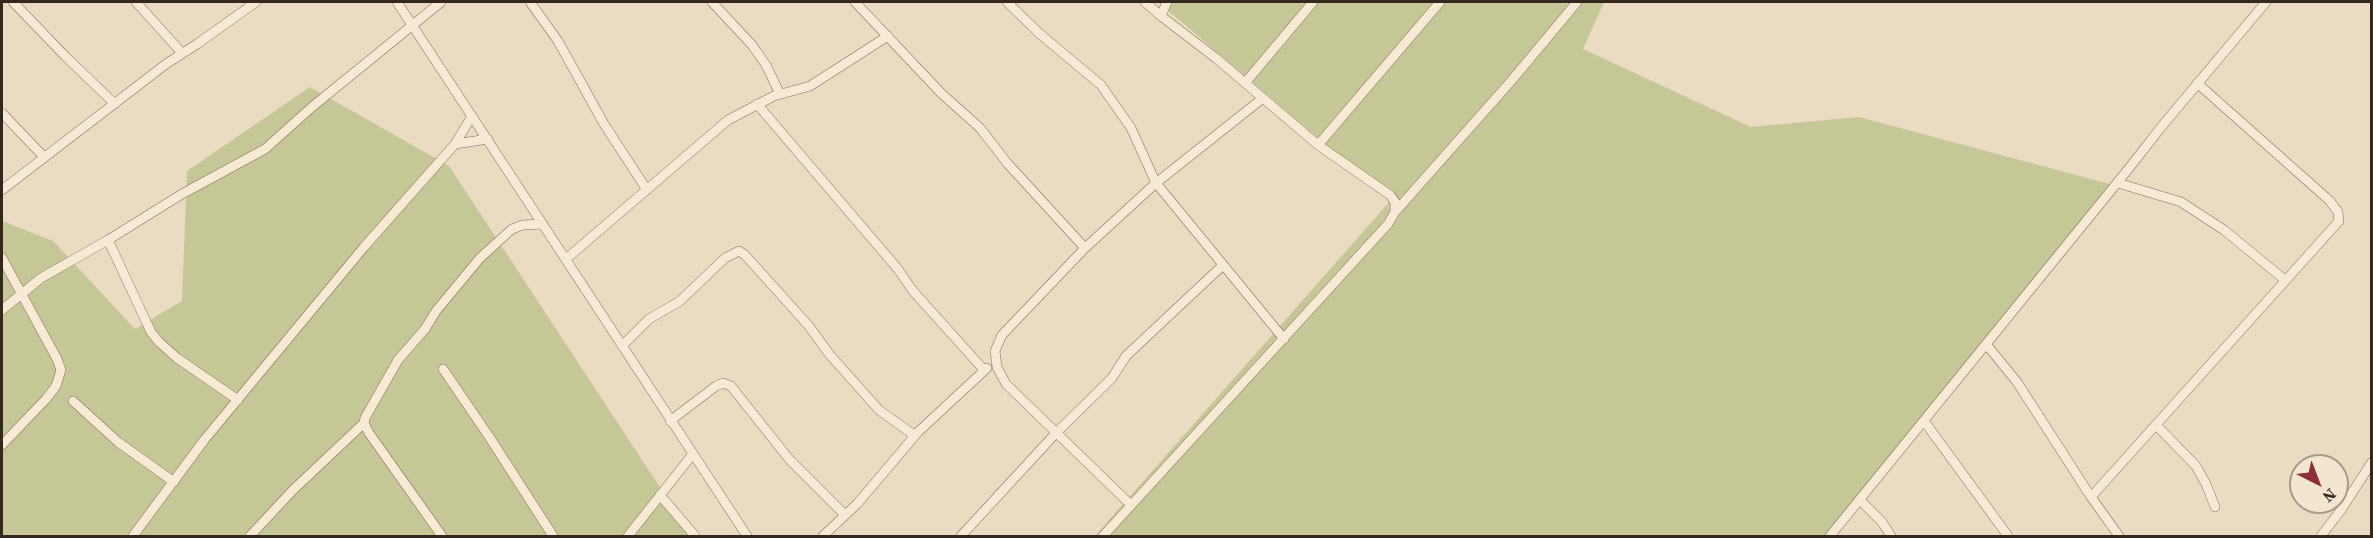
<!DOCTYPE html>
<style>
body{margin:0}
#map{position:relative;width:2373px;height:538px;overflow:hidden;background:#eadcc2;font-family:"Source Serif 4",serif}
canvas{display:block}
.frame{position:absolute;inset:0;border:3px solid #33271e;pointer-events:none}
.north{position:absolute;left:2289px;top:454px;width:60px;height:60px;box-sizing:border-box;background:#f2e6d1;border:2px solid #a69a89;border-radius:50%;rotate:138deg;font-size:16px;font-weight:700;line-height:24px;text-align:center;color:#33271e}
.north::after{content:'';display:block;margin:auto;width:21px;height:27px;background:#8d2f36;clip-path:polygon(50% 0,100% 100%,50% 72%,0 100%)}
</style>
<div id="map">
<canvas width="2373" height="538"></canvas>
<div class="frame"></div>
<div class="north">N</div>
</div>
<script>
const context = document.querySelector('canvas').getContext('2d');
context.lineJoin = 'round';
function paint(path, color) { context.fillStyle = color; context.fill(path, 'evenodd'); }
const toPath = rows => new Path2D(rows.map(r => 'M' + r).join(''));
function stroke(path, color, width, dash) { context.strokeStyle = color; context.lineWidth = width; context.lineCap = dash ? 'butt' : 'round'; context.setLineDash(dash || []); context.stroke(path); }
const green = toPath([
 [1158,2,1604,2,1583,49,1751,127,1859,117,2117,186,1825,536,1095,536,1391,200],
 [310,87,449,166,692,536,2,536,2,221,53,241,135,329,182,301,187,171]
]);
const street = toPath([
 [13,2,66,57,115,104],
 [136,2,182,53],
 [397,2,747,536],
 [530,2,558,41,604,124,647,190],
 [712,2,752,45,766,65,780,94],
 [855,2,941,93,980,128,1008,164,1085,248],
 [1007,2,1040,34,1101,85,1131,128,1156,183,1284,339],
 [1145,2,1161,16],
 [1245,83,1313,2],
 [757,104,897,268,913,291,984,370],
 [2,113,44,157],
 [455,144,488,139],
 [1318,145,1440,2],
 [2118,183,2181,202,2224,230,2285,280],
 [2,190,166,64,197,44,256,2],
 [1395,212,1512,80,1577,2],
 [2,258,57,359,61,370,56,386,46,399,2,445],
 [566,259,728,120,774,96,810,86,888,36],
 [2,310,41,278,108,240],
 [1986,344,2017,382,2091,497,2119,536],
 [622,346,649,319,680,301,725,258,739,251,745,255,808,325,830,355,879,410,914,435],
 [443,369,490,438,553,536],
 [238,400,177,358,159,342,151,332,108,240,182,194,265,149,312,107,441,2],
 [73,401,118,442,174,482],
 [670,421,716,386,723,383,731,386,789,459,845,515],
 [1924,421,2008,536],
 [2156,425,2196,466,2206,484,2215,507],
 [660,495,695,536],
 [2091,497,2339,221,2338,212,2330,201,2197,83],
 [1860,500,1882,522,1891,536],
 [1131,505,1006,384,997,367,995,351,1002,335,1085,248,1156,183,1263,98],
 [133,536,205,439,364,247,455,144,472,116],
 [250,536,293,490,364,423],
 [442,536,369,433,364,423,365,418,398,360,425,329,436,311,480,258,512,229,523,225,543,224],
 [628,536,692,455],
 [823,536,857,504,918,432,987,368],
 [961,536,1056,433,1112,378,1126,356,1223,265],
 [1103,536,1388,224,1395,212,1395,202,1390,195,1318,145,1217,59,1161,16,1167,2],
 [1830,536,2130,167,2162,126,2266,2],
 [2321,536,2341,510,2372,462]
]);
paint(green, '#c5c797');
stroke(street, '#836d5b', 10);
stroke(street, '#f6ead4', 9);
</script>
